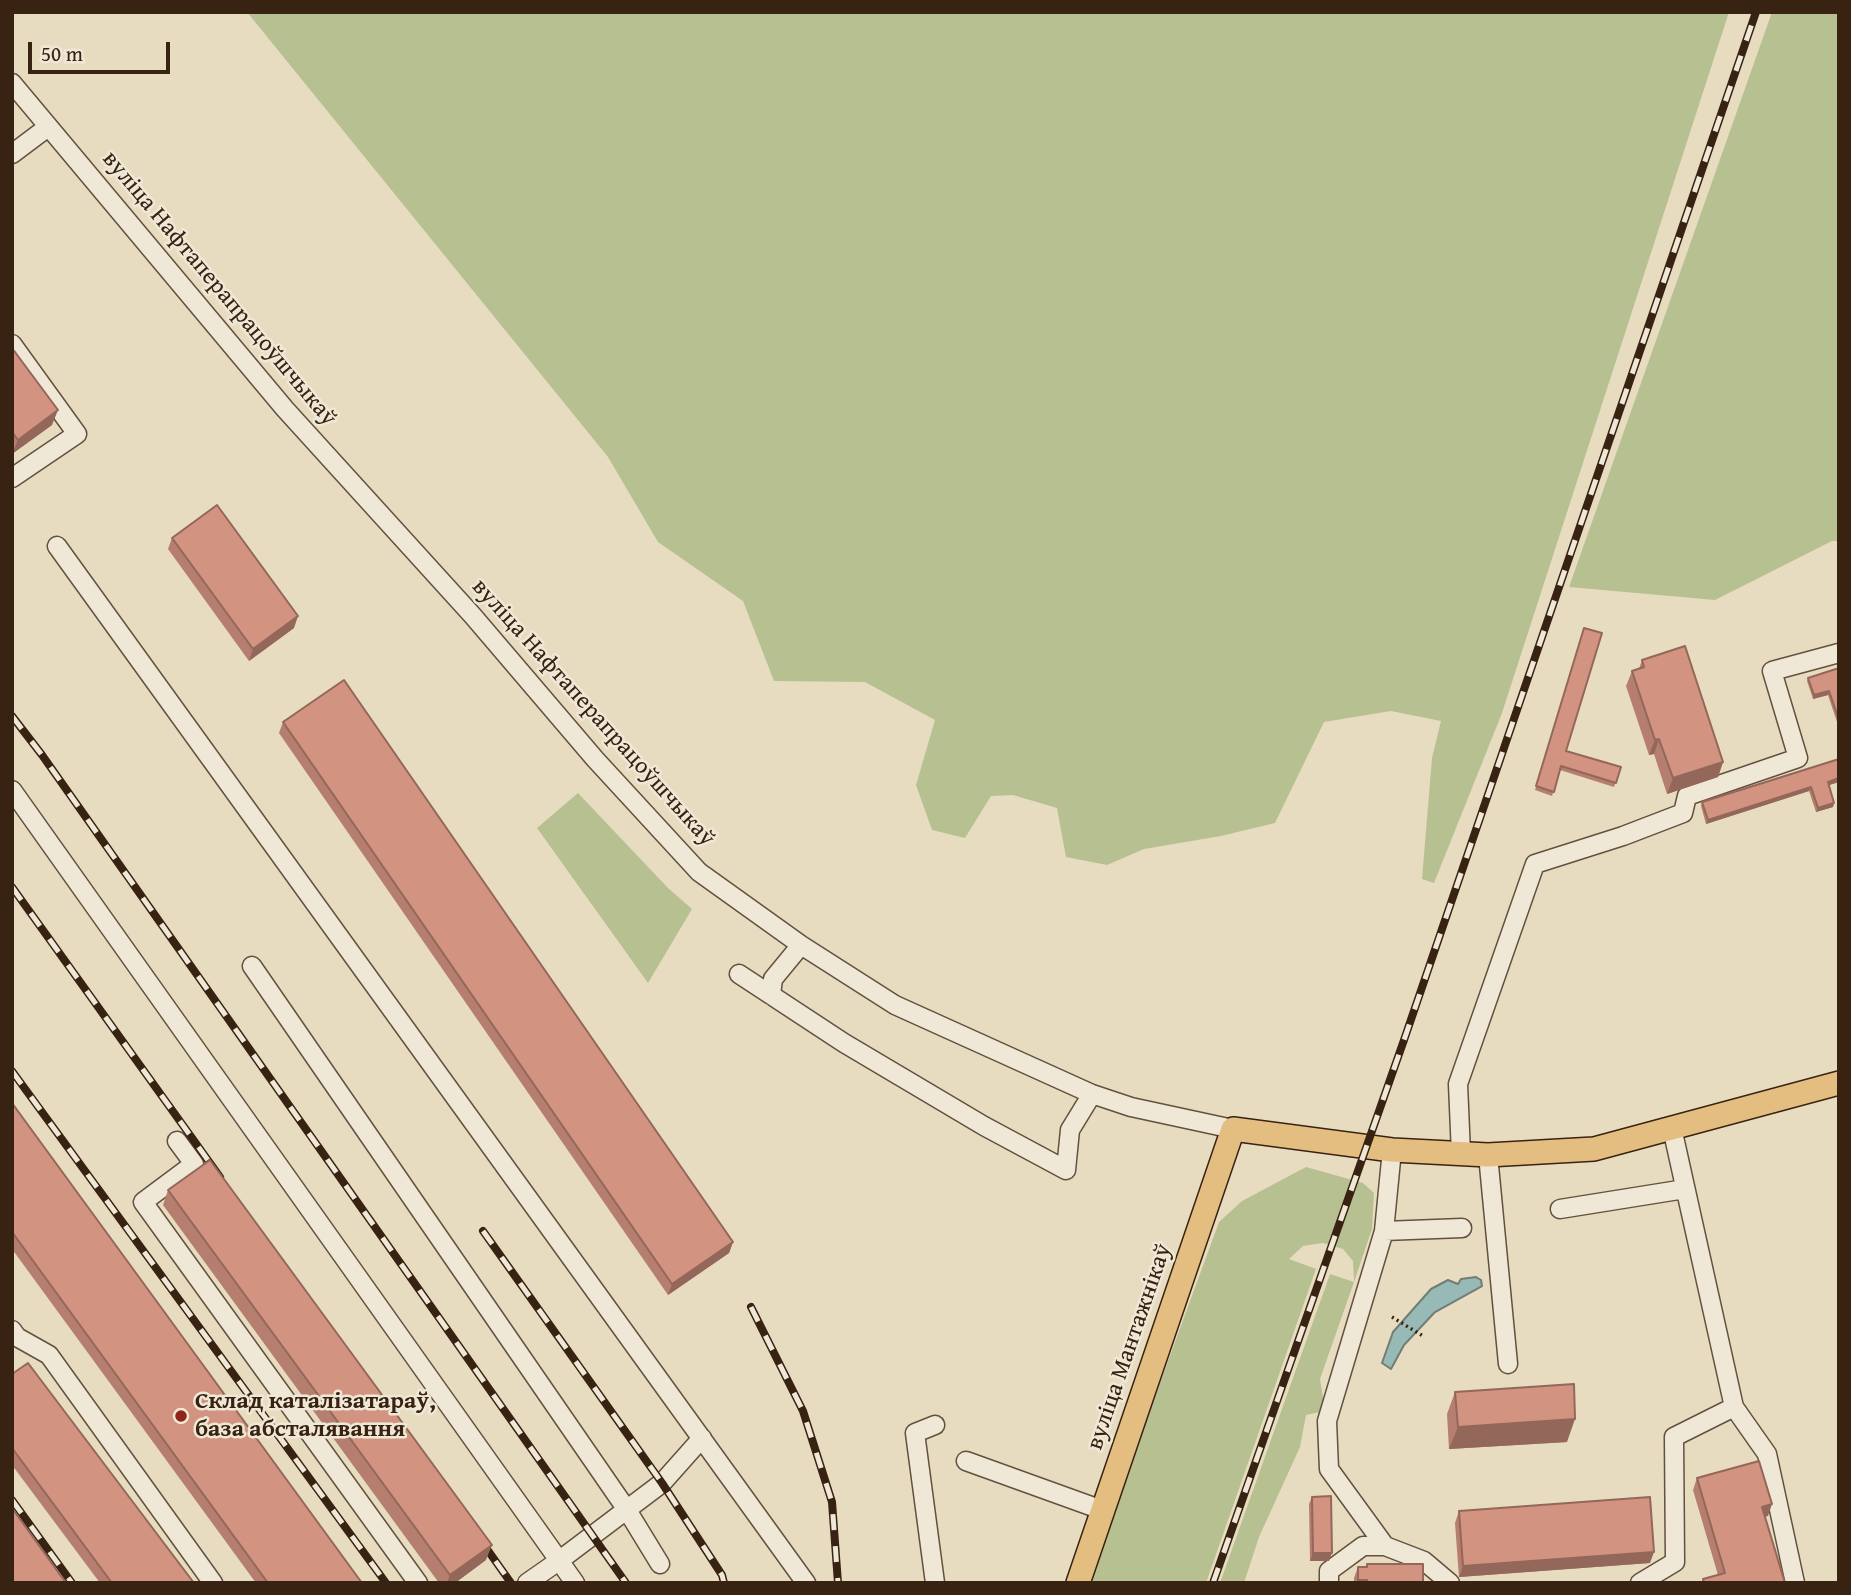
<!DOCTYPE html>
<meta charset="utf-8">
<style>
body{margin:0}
#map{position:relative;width:1851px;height:1595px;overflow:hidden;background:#e7dcc0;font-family:"Gentium Book Plus",serif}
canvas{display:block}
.frame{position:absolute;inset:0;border:14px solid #382212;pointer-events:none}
.scale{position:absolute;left:28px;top:42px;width:142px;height:32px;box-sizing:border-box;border:4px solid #382212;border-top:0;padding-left:9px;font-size:21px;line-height:24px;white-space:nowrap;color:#382212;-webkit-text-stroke:5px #efe8d6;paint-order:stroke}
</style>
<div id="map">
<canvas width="1851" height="1595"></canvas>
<div class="frame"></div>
<div class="scale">50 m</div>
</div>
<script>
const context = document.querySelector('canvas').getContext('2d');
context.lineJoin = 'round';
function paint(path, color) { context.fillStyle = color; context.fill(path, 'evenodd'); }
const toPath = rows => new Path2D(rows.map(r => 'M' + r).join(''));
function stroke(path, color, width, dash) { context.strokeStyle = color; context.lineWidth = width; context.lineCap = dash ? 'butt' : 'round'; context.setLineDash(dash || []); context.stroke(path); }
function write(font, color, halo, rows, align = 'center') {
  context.font = font + ' "Gentium Book Plus",serif'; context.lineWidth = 5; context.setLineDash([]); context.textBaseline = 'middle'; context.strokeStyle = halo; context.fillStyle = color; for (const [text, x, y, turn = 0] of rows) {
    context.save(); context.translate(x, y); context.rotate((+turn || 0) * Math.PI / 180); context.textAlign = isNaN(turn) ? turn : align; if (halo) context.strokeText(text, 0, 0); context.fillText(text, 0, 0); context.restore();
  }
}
const green = toPath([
 [247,12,1729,12,1502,713,1434,883,1422,879,1432,758,1441,721,1391,711,1324,722,1275,823,1221,836,1144,849,1107,865,1066,857,1057,808,1013,795,991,796,965,838,932,830,916,785,935,720,865,682,774,681,743,601,658,542,608,457],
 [1772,12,1839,12,1839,541,1832,541,1715,600,1569,587],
 [578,793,668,888,692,909,648,983,537,828],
 [1306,1167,1363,1183,1374,1193,1372,1229,1354,1282,1320,1379,1325,1411,1306,1415,1300,1447,1259,1537,1244,1583,1220,1583,1330,1274,1354,1282,1353,1261,1343,1249,1323,1243,1303,1246,1289,1259,1316,1269,1206,1583,1091,1583,1134,1454,1219,1222,1242,1201]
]);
const water = toPath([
 [1476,1277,1481,1280,1482,1286,1435,1312,1404,1345,1391,1369,1382,1363,1393,1332,1431,1289,1448,1280,1458,1284,1461,1279,1476,1277]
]);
const path = toPath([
 [1392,1317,1423,1336]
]);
const minor = toPath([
 [12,83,285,409,473,616,595,759,699,872,801,945,895,1005,1092,1094,1131,1107,1233,1129],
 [12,154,48,127],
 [12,344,77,434,12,478],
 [57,546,806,1583],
 [12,790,575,1583],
 [252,966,627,1510,660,1564],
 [739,974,844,1043,984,1126,1066,1170,1070,1130,1092,1094],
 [771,995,773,979,801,945],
 [1672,1128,1734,1407,1767,1454,1795,1583],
 [177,1141,194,1164,143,1202,418,1583],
 [1461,1154,1458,1084,1535,864,1623,836,1683,813,1687,796,1798,758,1772,671,1839,653],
 [1488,1155,1508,1364],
 [1560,1209,1685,1189],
 [1384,1231,1462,1228],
 [12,1330,17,1337,49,1355,213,1583],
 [966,1461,1102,1510],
 [1385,1546,1329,1469,1327,1421,1384,1231,1392,1150],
 [527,1583,560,1560,662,1483,702,1438],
 [935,1583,915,1433,935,1425],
 [1329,1583,1329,1571,1363,1546,1385,1546,1424,1561,1450,1583],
 [1640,1583,1675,1562,1674,1437,1734,1407]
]);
const major = toPath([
 [1078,1583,1233,1129,1392,1150,1488,1155,1594,1149,1839,1083]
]);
const rail = toPath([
 [12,716,42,755,626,1583],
 [12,887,220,1177],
 [12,1071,386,1583],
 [483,1231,662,1483,722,1575,724,1583],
 [751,1307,803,1411,832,1502,838,1583],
 [12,1500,72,1583],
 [477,1535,511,1583],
 [1213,1583,1404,1040,1756,12]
]);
const wall = toPath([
 [12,348,52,425,12,454],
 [172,538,294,628,249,661,168,549],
 [1584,628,1566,751,1621,767,1614,787,1560,770,1552,796,1535,790],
 [1642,660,1723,762,1718,777,1667,794,1654,754,1649,755,1626,686,1632,671,1639,669],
 [1839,668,1839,728,1828,695,1813,699,1807,681,1808,678],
 [283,722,733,1242,729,1253,668,1295,279,733],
 [1839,752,1839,782,1829,785,1834,803,1833,807,1816,812,1809,791,1706,824,1701,806,1702,802,1839,759,1838,755],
 [12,1103,362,1583,256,1583,12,1249],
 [168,1190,486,1560,455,1583,439,1583,163,1205],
 [12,1374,194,1583,100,1583,12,1465],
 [1455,1392,1567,1442,1449,1449,1447,1414],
 [1697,1478,1768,1516,1765,1516,1785,1583,1702,1583,1703,1579,1718,1575,1693,1490],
 [1312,1497,1329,1561,1310,1561,1309,1504],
 [1459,1511,1650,1563,1459,1577,1455,1523],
 [1367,1564,1423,1583,1354,1583,1354,1578,1358,1567,1366,1567]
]);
const shadedWall = toPath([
 [58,410,52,425,12,454,18,440],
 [298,616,294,628,249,661,253,649],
 [1829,691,1828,695,1813,699,1814,695],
 [1659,739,1654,754,1649,755,1655,740],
 [1723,762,1718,777,1667,794,1673,778],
 [1839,778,1839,782,1826,786,1828,782],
 [1811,787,1809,791,1706,824,1708,820],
 [1834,803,1833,807,1816,812,1818,808],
 [733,1242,729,1253,668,1295,672,1284],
 [1575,1419,1567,1442,1449,1449,1458,1427],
 [1772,1504,1768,1516,1758,1519,1762,1507],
 [492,1545,486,1560,455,1583,447,1583,450,1575],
 [1654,1552,1650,1563,1459,1577,1463,1566],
 [1313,1553,1332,1553,1329,1561,1310,1561],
 [1358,1580,1367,1580,1366,1583,1357,1583]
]);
const building = toPath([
 [12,348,58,410,18,440,12,432,12,348],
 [217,505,298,616,253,649,172,538,217,505],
 [1584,628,1602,633,1566,751,1621,767,1616,783,1561,766,1554,792,1536,786,1584,628],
 [1685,646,1723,762,1673,778,1659,739,1655,740,1632,671,1644,667,1642,660,1685,646],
 [1839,668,1839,720,1829,691,1814,695,1808,678,1839,668],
 [344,680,733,1242,672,1284,283,722,344,680],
 [1839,759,1839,778,1828,782,1834,803,1818,808,1811,787,1708,820,1702,802,1839,759],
 [12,1103,362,1583,268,1583,12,1232,12,1103],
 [210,1160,492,1545,450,1575,168,1190,210,1160],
 [28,1363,194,1583,112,1583,12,1448,12,1374,28,1363],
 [1574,1384,1575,1419,1458,1427,1455,1392,1574,1384],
 [1759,1461,1772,1504,1762,1507,1785,1583,1704,1583,1703,1579,1725,1573,1697,1478,1759,1461],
 [1331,1496,1332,1553,1313,1553,1312,1497,1331,1496],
 [1650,1497,1654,1552,1463,1566,1459,1511,1650,1497],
 [12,1508,66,1583,12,1583,12,1508],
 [1367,1564,1423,1564,1423,1583,1367,1583,1367,1580,1358,1580,1358,1567,1367,1567,1367,1564]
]);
const markers = [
 [181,1416,7,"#8f2418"]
];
const streetNames = [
 ["вуліца Нафтаперапрацоўшчыкаў",219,289,50],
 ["вуліца Нафтаперапрацоўшчыкаў",593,713,48],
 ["вуліца Мантажнікаў",1130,1347,-71]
];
const poiNames = [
 ["Склад каталізатараў,",195,1402],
 ["база абсталявання",195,1430]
];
paint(green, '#b7c091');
paint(water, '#97bab7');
stroke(water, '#717d75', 2);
stroke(minor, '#64503e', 21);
stroke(major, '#382212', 26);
stroke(path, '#382212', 3.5, [2, 3.5]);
stroke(minor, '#efe8d6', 18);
stroke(major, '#e4be80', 23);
stroke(rail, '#382212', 8);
stroke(rail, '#efe8d6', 5, [16]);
paint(wall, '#b57e6e');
paint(shadedWall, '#93675a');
paint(building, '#d29380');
stroke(building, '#93675a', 2);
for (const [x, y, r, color] of markers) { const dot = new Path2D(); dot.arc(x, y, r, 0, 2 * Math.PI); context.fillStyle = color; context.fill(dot); stroke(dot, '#efe8d6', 2.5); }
write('24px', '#382212', '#efe8d6', streetNames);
write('bold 24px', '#382212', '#efe8d6', poiNames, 'left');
</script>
